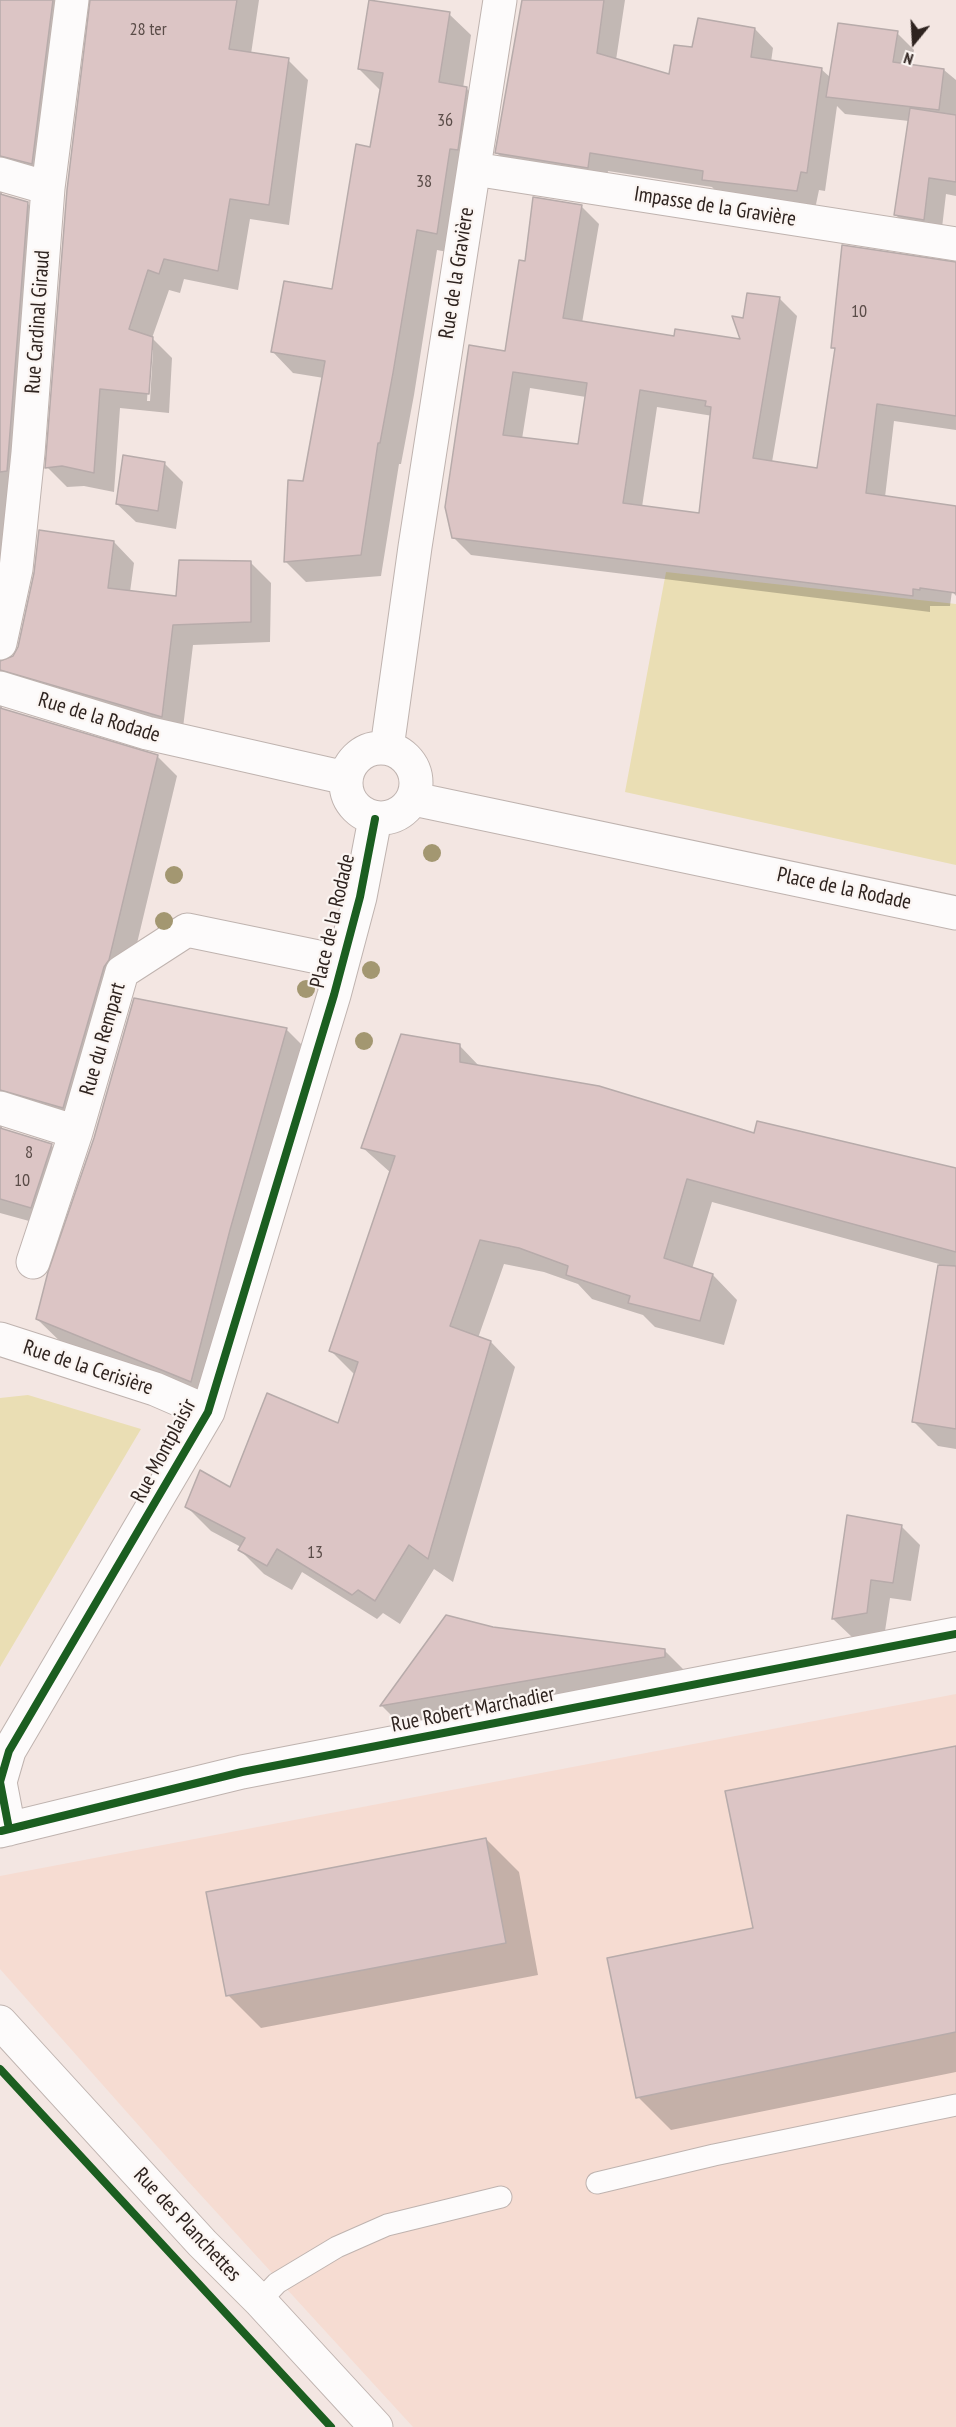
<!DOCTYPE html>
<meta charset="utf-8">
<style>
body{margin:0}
#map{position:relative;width:956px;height:2427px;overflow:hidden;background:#f3e6e2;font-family:"PT Sans Narrow",sans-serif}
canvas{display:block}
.north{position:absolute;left:884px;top:12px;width:60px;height:60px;-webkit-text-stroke:4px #fbf5f2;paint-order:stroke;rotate:198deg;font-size:16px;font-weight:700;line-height:24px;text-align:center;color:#2e231f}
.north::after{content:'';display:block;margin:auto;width:21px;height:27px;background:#2e231f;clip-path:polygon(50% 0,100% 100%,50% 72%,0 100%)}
</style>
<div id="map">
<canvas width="956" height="2427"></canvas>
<div class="north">N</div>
</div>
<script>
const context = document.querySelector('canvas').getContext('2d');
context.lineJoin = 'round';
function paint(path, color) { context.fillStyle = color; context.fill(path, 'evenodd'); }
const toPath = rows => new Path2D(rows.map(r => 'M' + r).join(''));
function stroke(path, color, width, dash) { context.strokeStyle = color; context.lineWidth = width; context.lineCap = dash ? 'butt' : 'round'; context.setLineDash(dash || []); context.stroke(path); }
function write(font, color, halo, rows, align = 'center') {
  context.font = font + ' "PT Sans Narrow",sans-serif'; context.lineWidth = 4.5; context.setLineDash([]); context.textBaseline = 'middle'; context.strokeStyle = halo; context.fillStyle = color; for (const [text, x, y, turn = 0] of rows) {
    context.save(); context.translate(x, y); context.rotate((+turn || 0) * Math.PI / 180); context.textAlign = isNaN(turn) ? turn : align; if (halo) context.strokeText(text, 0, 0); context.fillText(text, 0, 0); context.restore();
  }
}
const built = toPath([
 [956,1694,956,2427,413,2427,187,2180,0,1969,0,1876]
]);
const green = toPath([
 [666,572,956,604,956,865,625,792],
 [28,1395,141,1429,0,1667,0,1398]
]);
const shadow = toPath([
 [0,0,259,0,251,54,288,60,308,80,289,225,250,219,238,290,184,279,180,293,169,290,152,338,172,358,169,413,120,408,114,492,84,486,67,487,47,467,92,2,85,3,52,183,2,190,2,194,27,203,48,224,17,587,2,663,15,657,114,542,134,563,130,592,177,598,251,563,271,583,270,642,193,645,182,736,2,703,2,710,157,756,177,776,128,981,84,1128,2,1124,2,1130,51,1145,72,1166,51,1227,0,1213],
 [150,350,153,350,150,401,147,401],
 [523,0,625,0,616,60,670,76,693,49,755,29,773,48,771,62,821,69,831,78,897,33,914,50,911,66,944,70,956,80,956,196,946,194,941,236,912,232,896,215,909,121,845,114,837,106,825,191,819,190,815,209,722,198,712,187,608,171,606,185,515,171,497,153],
 [449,14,471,35,463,88,467,89,488,110,458,254,437,250,414,395,401,464,399,464,381,576,306,582,285,561,305,483,324,378,293,373,272,351,334,291,371,149,381,91,359,69],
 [581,206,599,224,582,323,675,338,742,341,744,320,779,298,797,316,772,462,819,469,836,351,832,347,956,263,956,430,894,421,885,497,956,518,956,596,952,591,950,606,930,606,930,612,471,555,453,537,506,352,526,263],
 [530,388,586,397,579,445,522,439],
 [657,407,713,416,700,514,642,507],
 [164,463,183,482,176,529,136,522,117,504],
 [286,1029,317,1060,221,1412,68,1349,37,1319],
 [459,1045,481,1068,755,1135,956,1170,956,1449,938,1446,914,1422,939,1264,712,1202,692,1269,713,1275,737,1300,724,1345,655,1327,643,1315,592,1299,578,1284,544,1272,504,1264,478,1338,491,1342,515,1367,453,1582,434,1569,400,1624,383,1613,377,1619,302,1572,292,1590,264,1574,240,1550,241,1547,211,1531,187,1507,231,1489,339,1425,355,1375,330,1350,391,1173,363,1148],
 [901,1526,920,1545,911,1601,890,1598,885,1631,852,1637,833,1619],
 [447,1617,493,1628,664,1650,691,1677,408,1732,382,1706],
 [956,1748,956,2072,671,2130,638,2097,755,1929],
 [486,1839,519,1872,538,1975,261,2028,228,1995]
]);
const building = toPath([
 [0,0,53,0,32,164,0,156,0,0],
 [90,0,237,0,229,49,289,58,269,205,230,199,218,271,164,259,159,274,148,270,129,329,153,337,149,394,100,389,94,473,62,466,45,468,67,190,90,0],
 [369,0,450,12,439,82,467,87,458,150,450,149,437,234,417,230,393,373,380,443,378,443,361,555,284,562,288,480,303,481,325,361,271,352,284,281,332,289,356,144,370,147,383,73,358,69,369,0],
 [522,0,604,0,597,53,669,74,674,45,692,47,698,18,755,28,751,57,822,68,807,173,801,172,797,191,702,180,703,171,590,153,588,168,495,153,522,0],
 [838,23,898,31,893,62,944,69,939,110,826,97,838,23],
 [910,108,956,115,956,182,929,178,924,220,894,215,910,108],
 [0,194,28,202,7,471,0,472,0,194],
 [533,197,582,205,563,318,674,336,675,329,740,339,732,316,743,318,747,293,780,297,753,458,817,468,835,348,831,348,842,245,956,262,956,416,877,404,866,493,956,506,956,593,920,588,920,590,913,589,913,596,452,538,445,507,469,345,505,351,519,260,525,261,533,197],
 [513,372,587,383,578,444,503,435,513,372],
 [640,390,706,401,705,406,711,407,699,513,623,503,640,390],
 [123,455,165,462,158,511,116,504,123,455],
 [39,530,114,541,108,588,176,596,179,560,251,561,251,622,173,625,162,717,0,670,0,661,13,656,18,647,34,573,39,530],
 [0,708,158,755,109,960,104,967,63,1108,0,1090,0,708],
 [134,998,287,1028,230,1230,191,1382,36,1319,48,1272,94,1138,134,998],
 [401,1034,460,1044,460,1062,599,1086,754,1133,757,1121,956,1168,956,1252,687,1179,664,1258,713,1274,700,1321,628,1303,630,1296,566,1275,568,1266,519,1248,480,1240,450,1326,491,1341,428,1559,409,1545,375,1601,358,1590,352,1595,277,1549,267,1566,238,1550,245,1538,185,1507,200,1470,230,1487,267,1393,338,1423,358,1362,329,1351,395,1156,361,1148,401,1034],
 [0,1128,52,1144,31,1208,0,1199,0,1128],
 [938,1265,956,1266,956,1429,912,1422,938,1265],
 [847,1515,902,1525,893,1583,871,1580,867,1613,832,1619,847,1515],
 [446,1615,493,1627,665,1649,665,1657,380,1706,446,1615],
 [956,1746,956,2032,636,2098,607,1958,753,1928,725,1791,956,1746],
 [486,1838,506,1943,226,1996,206,1892,486,1838]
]);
const lane = toPath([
 [597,2183,714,2155,956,2105],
 [260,2301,277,2283,337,2247,387,2225,501,2197]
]);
const street = toPath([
 [474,169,956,244],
 [0,174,48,188],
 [0,643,16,569,28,453,48,188,72,0],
 [0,688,147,733,346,778],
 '346 783a35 35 0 1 1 70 0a35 35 0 1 1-70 0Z',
 [387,748,415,547,500,0],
 [414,799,956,913],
 [0,1108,76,1132],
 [33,1262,76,1132,122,972,187,930,342,962],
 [0,1339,155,1389,208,1412],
 [9,1829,0,1782,9,1751,208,1412,334,995,360,897,375,819],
 [0,1831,242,1772,956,1634],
 [0,2022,202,2243,260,2301,376,2427]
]);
const cycleway = toPath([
 [9,1829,0,1782,9,1751,208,1412,334,995,360,897,375,819],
 [1,1831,242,1772,956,1634],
 [0,2069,331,2427]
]);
const trees = [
 [432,853],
 [174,875],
 [164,921],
 [371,970],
 [306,989],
 [364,1041]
];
const numberNames = [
 ["28 ter",148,30],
 ["36",445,121],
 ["38",424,182],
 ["10",859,312],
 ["8",29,1153],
 ["10",22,1181],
 ["13",315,1553]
];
const streetNames = [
 ["Impasse de la Gravière",715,207,9],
 ["Rue de la Gravière",457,273,-81],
 ["Rue Cardinal Giraud",38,322,-86],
 ["Rue de la Rodade",99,718,17],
 ["Place de la Rodade",844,889,12],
 ["Place de la Rodade",333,921,-77],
 ["Rue du Rempart",103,1039,-74],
 ["Rue de la Cerisière",88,1368,18],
 ["Rue Montplaisir",164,1451,-62],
 ["Rue Robert Marchadier",473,1710,-11],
 ["Rue des Planchettes",187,2225,47]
];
paint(built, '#f6dcd2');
paint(green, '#eadeb4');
paint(shadow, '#0003');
paint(building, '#dcc5c5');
stroke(building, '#b7abaa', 1.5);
stroke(lane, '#bfb3af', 23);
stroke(street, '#bfb3af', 35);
stroke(lane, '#fdfbfb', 21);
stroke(street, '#fdfbfb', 33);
stroke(cycleway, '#1b5e20', 8);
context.fillStyle = '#a39771';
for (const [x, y] of trees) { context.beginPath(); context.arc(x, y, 9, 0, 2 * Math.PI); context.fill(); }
write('18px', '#5a4c48', null, numberNames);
write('21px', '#2e231f', '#fbf5f2', streetNames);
</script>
